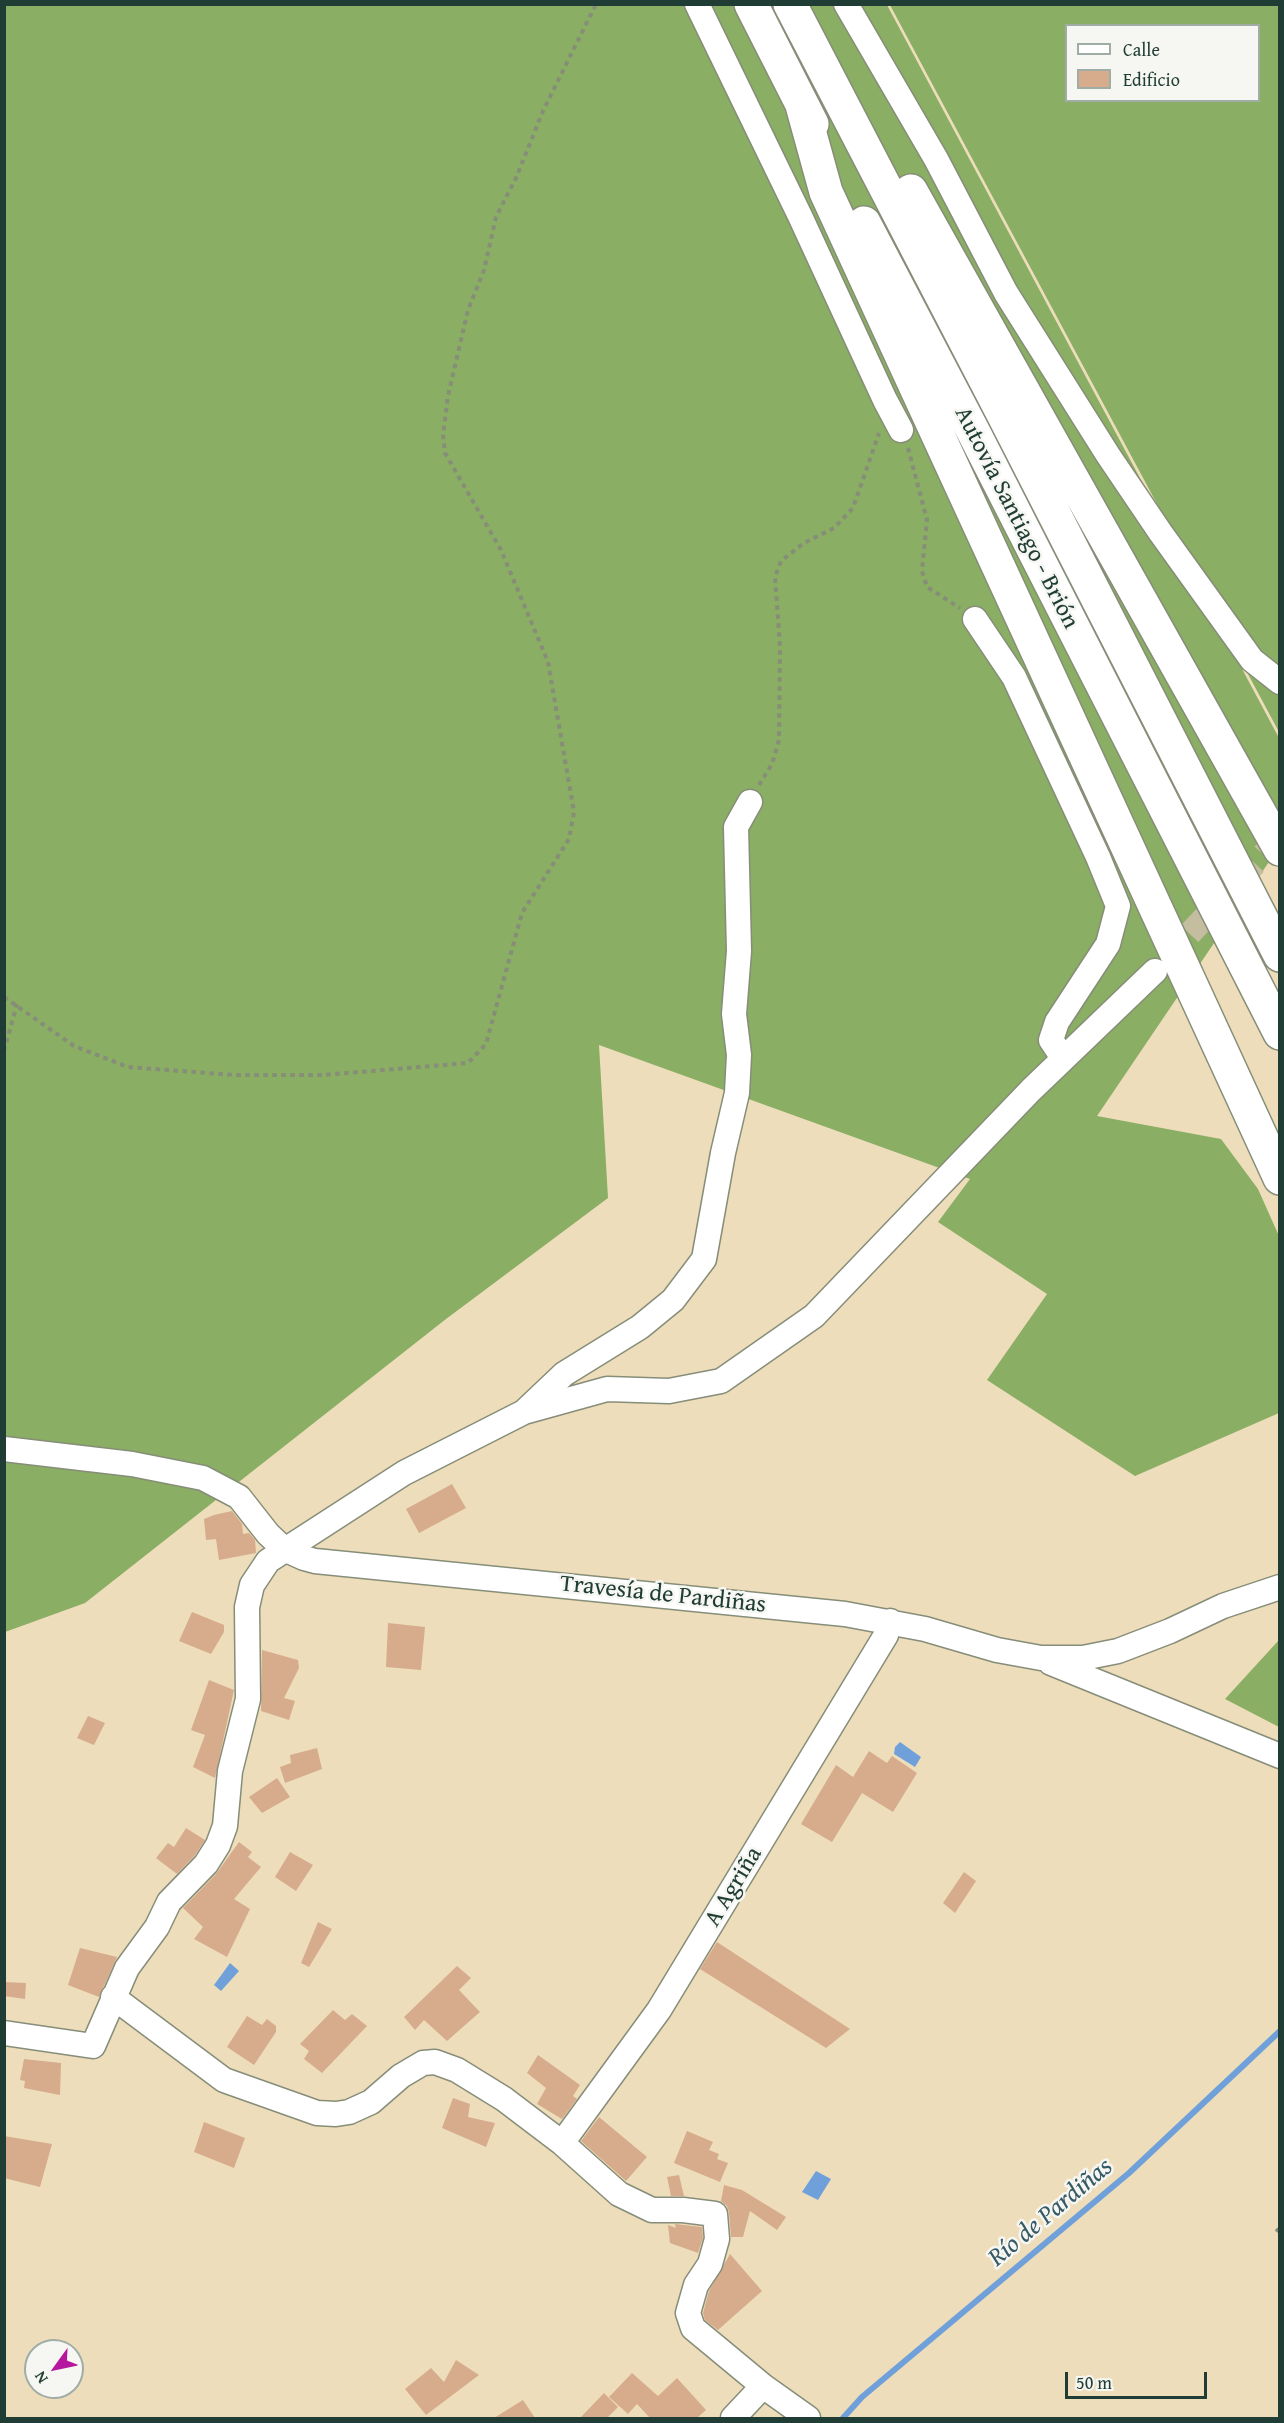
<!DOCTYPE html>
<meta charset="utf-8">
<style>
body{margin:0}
#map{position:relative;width:1284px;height:2423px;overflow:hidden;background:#edb;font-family:"Gentium Book Plus",serif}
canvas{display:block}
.frame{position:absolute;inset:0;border:6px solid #1f3d34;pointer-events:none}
.legend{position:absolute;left:1065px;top:24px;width:195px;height:78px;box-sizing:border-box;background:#f6f6f2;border:2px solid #a0aca6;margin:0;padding:8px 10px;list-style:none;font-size:18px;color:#1f3d34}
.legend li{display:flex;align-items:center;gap:12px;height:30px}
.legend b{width:30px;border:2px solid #a0aca6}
.north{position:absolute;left:24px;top:2339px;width:60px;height:60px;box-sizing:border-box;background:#f6f6f2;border:2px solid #a0aca6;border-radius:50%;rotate:237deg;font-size:16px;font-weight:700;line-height:24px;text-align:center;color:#1f3d34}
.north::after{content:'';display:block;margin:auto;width:21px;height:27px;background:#b5179e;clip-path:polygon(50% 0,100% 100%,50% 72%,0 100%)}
.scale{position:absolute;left:1065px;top:2372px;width:142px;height:27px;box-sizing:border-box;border:3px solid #1f3d34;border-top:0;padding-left:8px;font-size:18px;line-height:21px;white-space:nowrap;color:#1f3d34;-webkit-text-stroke:4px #f6f6f2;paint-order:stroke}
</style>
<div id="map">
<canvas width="1284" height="2423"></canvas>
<div class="frame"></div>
<ul class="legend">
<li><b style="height:8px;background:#fff"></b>Calle</li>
<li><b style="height:16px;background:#d6ac8c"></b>Edificio</li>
</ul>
<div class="north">N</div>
<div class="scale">50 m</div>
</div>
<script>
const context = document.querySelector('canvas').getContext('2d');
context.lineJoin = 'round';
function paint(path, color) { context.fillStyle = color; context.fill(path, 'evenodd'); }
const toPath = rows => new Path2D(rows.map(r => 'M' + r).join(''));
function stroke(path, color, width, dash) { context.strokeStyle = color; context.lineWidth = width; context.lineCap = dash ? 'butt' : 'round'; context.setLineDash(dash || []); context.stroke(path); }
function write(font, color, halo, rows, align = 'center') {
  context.font = font + ' "Gentium Book Plus",serif'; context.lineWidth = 5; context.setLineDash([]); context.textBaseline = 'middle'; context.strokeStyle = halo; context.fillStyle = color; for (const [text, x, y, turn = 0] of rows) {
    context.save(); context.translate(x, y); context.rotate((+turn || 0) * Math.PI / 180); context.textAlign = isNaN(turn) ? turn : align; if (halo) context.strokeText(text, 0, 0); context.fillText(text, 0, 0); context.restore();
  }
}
const forest = toPath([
 [5,5,887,5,1279,738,1279,847,1097,1116,1221,1139,1258,1189,1279,1236,1279,1413,1135,1476,987,1380,1047,1294,938,1222,970,1179,599,1045,608,1198,446,1319,85,1603,5,1632],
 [890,5,1279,5,1279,732],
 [1066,26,1258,26,1258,100,1066,100],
 [1279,1640,1279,1727,1225,1699]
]);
const water = toPath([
 [900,1742,921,1757,915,1767,894,1754,895,1747],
 [230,1963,239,1971,221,1991,214,1985],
 [816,2171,831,2179,818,2200,802,2192]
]);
const stream = toPath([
 [843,2418,862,2397,1129,2173,1280,2031]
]);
const building = toPath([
 [452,1484,466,1508,419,1533,406,1509],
 [232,1511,242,1524,243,1534,249,1533,255,1540,256,1553,219,1560,216,1539,206,1540,204,1519,214,1515],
 [192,1612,224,1625,224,1632,211,1654,179,1641],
 [388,1623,425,1627,421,1670,386,1667],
 [262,1650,298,1660,299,1668,284,1698,295,1701,289,1720,261,1711],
 [209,1680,234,1690,215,1778,193,1767,205,1735,191,1730],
 [88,1716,105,1723,94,1745,77,1738],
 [317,1748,322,1769,285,1783,280,1767,291,1763,290,1755],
 [869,1751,887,1763,892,1756,917,1773,893,1812,862,1793,832,1842,801,1824,836,1765,853,1777],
 [277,1778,290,1797,262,1813,249,1797],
 [186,1828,205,1840,195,1855,177,1874,156,1858,168,1843,174,1847],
 [239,1842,252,1852,248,1857,261,1867,234,1899,250,1909,227,1957,194,1939,203,1927,183,1908,216,1874],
 [290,1852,313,1865,296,1891,275,1877],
 [964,1872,976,1881,955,1913,943,1903],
 [318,1922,332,1929,309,1967,301,1963],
 [717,1942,850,2029,826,2048,700,1969],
 [80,1948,117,1957,99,1997,68,1985],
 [457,1966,471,1978,459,1990,480,2012,447,2041,424,2020,415,2030,404,2017],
 [4,1982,26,1983,25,1999,4,1996],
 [333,2010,345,2020,352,2014,367,2026,322,2073,304,2059,309,2051,300,2044],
 [247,2016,262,2025,267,2019,276,2026,276,2032,254,2065,227,2047],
 [538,2055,580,2085,573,2096,577,2099,562,2119,537,2104,546,2088,527,2073],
 [24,2059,61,2063,60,2095,24,2088,25,2081,20,2080],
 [453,2098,470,2104,468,2117,495,2123,486,2147,442,2128],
 [599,2117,647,2157,626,2181,581,2141],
 [204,2122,245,2138,234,2168,194,2152],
 [687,2131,713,2142,709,2150,719,2154,717,2159,728,2163,720,2182,674,2163],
 [4,2136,52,2144,40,2187,4,2178],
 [679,2175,684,2196,671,2196,667,2177],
 [724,2185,742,2190,786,2217,777,2230,750,2211,743,2237,731,2237,729,2212,727,2206,721,2201],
 [675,2224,702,2227,703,2238,698,2253,670,2243,668,2225,676,2228],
 [730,2254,762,2291,718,2330,705,2320,703,2313,709,2291],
 [456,2360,479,2375,426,2415,405,2389,431,2368,444,2382],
 [632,2373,658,2396,677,2378,706,2410,697,2418,650,2418,637,2404,628,2414,609,2397],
 [604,2393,618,2407,607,2418,580,2418],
 [523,2400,535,2418,494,2418]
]);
const minorTunnel = toPath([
 [1165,960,1280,837]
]);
const path = toPath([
 [908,448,927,520,922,571,927,587,960,608],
 [759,785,772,764,779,740,780,647,775,577,781,561,804,543,834,528,853,508,879,433],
 [4,997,74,1046,128,1067,234,1075,323,1075,468,1063,486,1044,522,913,569,839,574,812,548,662,501,550,445,453,443,435,448,396,468,310,484,270,496,217,516,178,543,111,596,4],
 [4,1051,17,1004],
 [1276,2229,1280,2232]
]);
const minor = toPath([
 [697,4,800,216,885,400,901,430],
 [846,4,936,159,1006,293,1108,455,1160,532,1252,660,1280,682],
 [975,619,1014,677,1098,857,1118,906,1108,944,1057,1022,1051,1040,1063,1058],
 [526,1410,564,1374,640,1327,673,1300,704,1259,723,1153,737,1093,739,1055,734,1014,739,951,736,827,750,802],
 [4,1449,132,1464,203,1478,239,1497,268,1534,284,1549,304,1558,315,1561,845,1614,925,1629,997,1650,1041,1658,1083,1658,1118,1651,1170,1631,1223,1606,1280,1587],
 [1051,1663,1280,1756],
 [113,1997,224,2080,317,2113,336,2114,349,2112,371,2102,401,2076,423,2063,435,2062,457,2070,504,2099,562,2143,619,2194,652,2210,683,2210,715,2214,717,2239,710,2264,696,2285,688,2313,693,2328,763,2386,808,2418],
 [4,2033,93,2046,127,1968,157,1927,169,1902,206,1864,218,1845,225,1826,230,1771,248,1699,247,1607,252,1585,268,1561,404,1473,524,1412,607,1389,669,1391,721,1381,814,1316,1031,1090,1155,971],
 [562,2143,659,2010,886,1635,890,1621],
 [733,2418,763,2386]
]);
const highway = toPath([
 [751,4,812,124],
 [790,4,1002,412,1280,955],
 [802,105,826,192,1280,1178],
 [911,191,1280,849],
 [864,223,974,433,1280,1033]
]);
const streetNames = [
 ["Autovía Santiago - Brión",1016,518,63],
 ["Travesía de Pardiñas",663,1595,6],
 ["A Agriña",734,1887,-59]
];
const waterNames = [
 ["Río de Pardiñas",1051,2213,-40]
];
paint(forest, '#8aae63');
paint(water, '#70a0da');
stroke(stream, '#70a0da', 6);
paint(building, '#d6ac8c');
stroke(minorTunnel, '#c5bda0', 24, [24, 12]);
stroke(minor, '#868d78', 27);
stroke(highway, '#868d78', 36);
stroke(path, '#868d78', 4, [4.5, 4.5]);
stroke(minor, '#fff', 24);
stroke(highway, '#fff', 33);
write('24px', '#1f3d34', '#f6f6f2', streetNames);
write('italic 26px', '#375b66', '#f6f6f2', waterNames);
</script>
